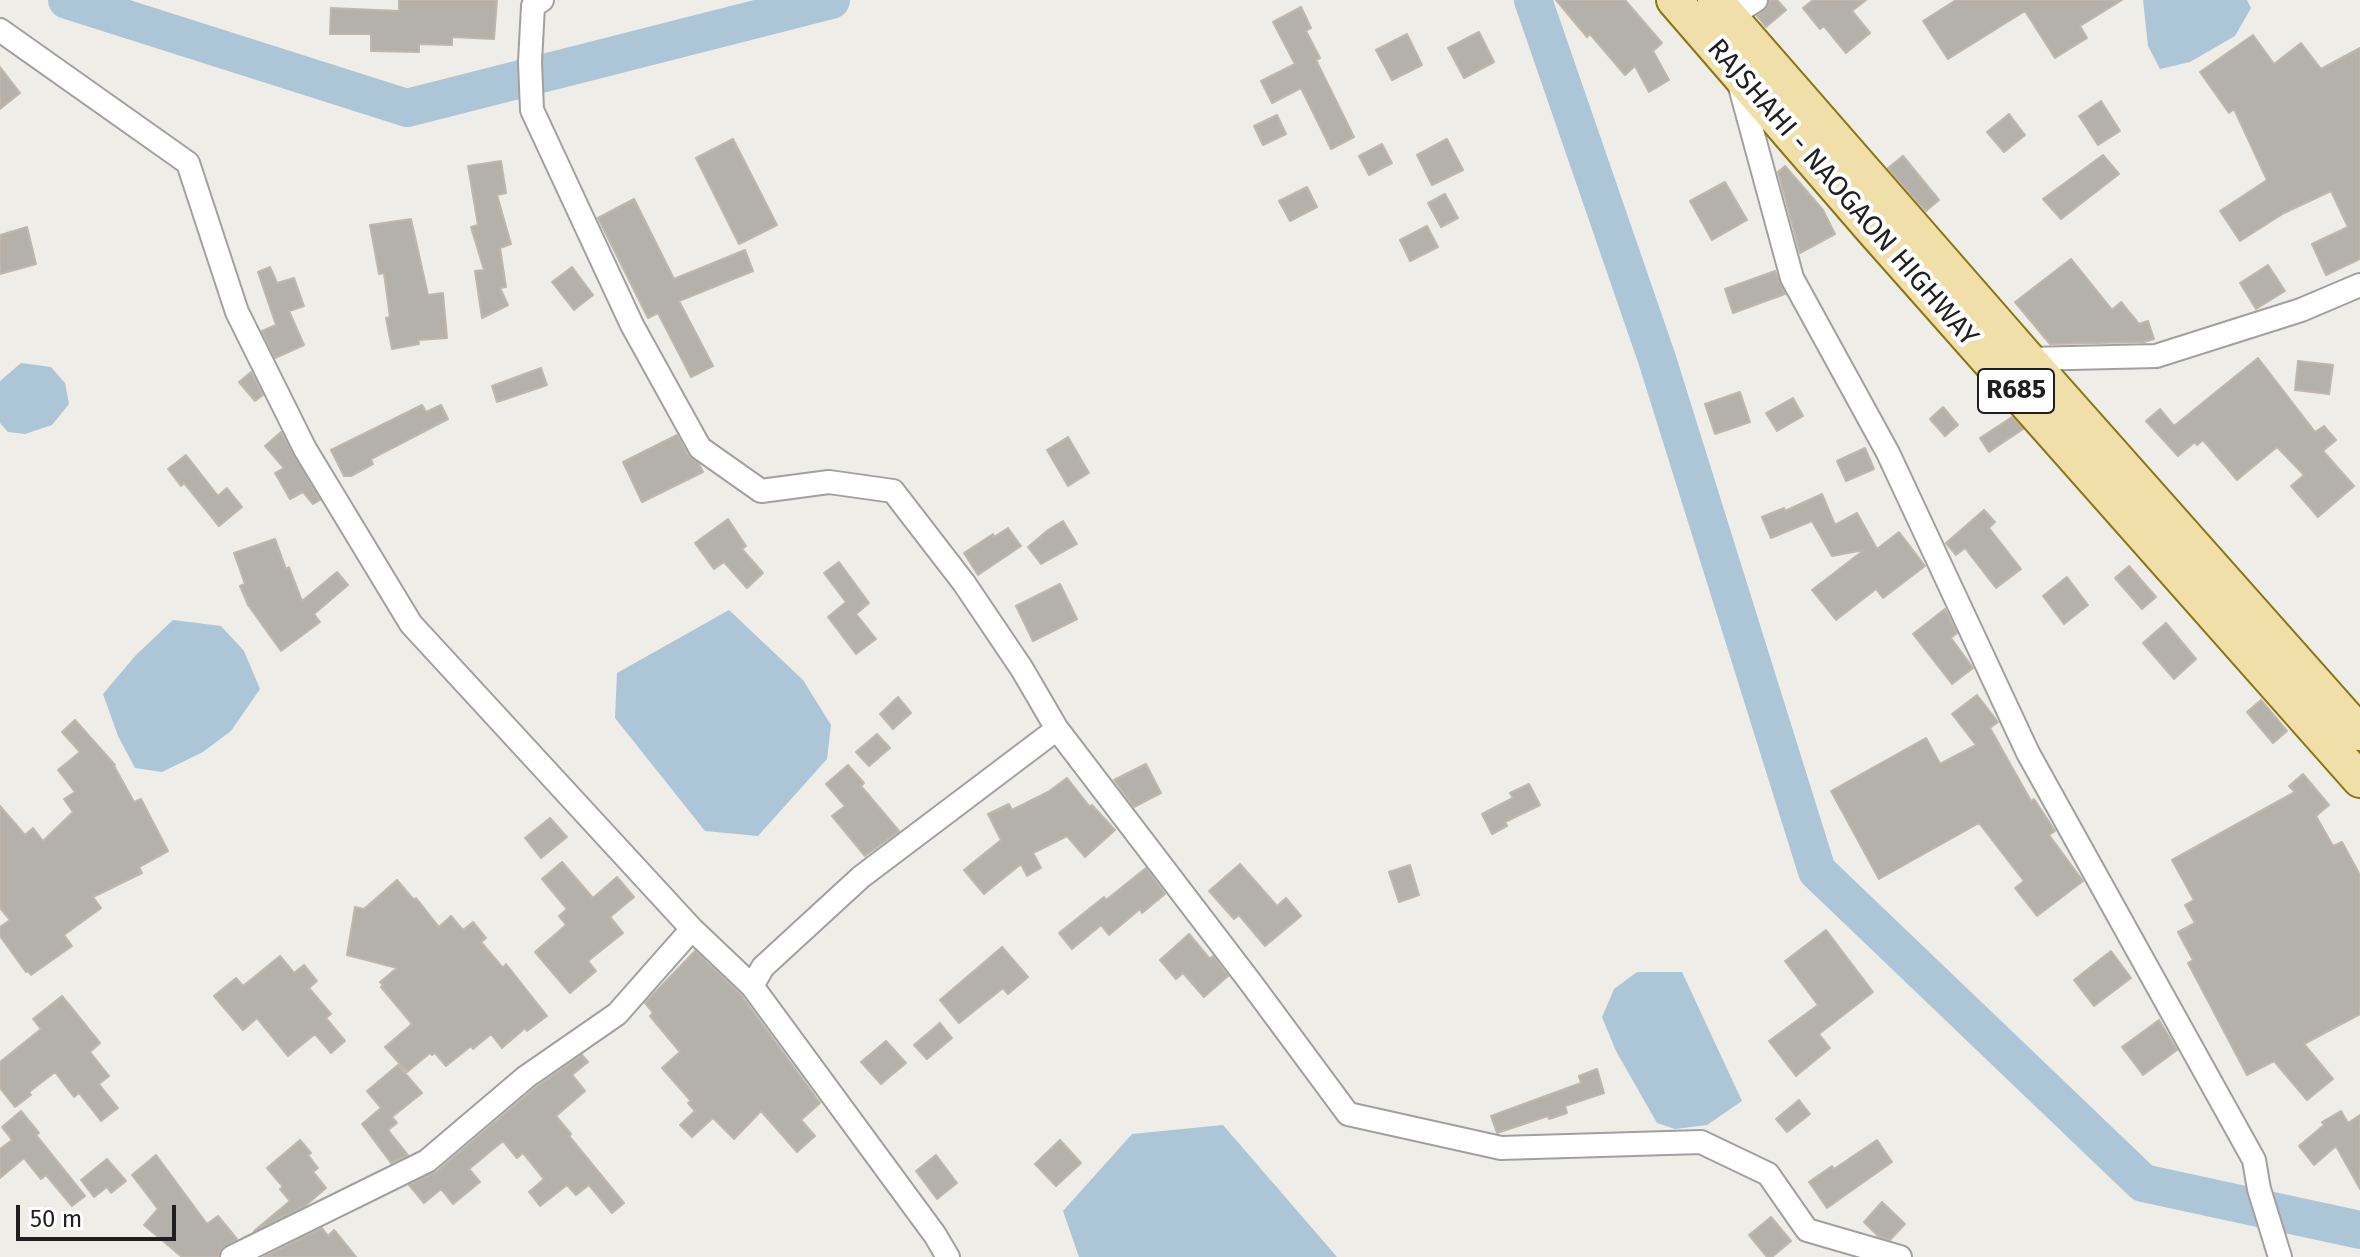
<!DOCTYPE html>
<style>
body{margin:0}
#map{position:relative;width:2360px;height:1257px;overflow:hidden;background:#efede7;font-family:"Fira Sans",sans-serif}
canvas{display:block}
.scale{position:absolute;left:16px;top:1205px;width:160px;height:36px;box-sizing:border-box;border:4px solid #1f1f1f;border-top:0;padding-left:10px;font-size:24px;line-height:28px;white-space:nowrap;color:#1f1f1f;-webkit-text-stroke:6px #fff;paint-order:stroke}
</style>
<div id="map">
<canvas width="2360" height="1257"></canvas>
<div class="scale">50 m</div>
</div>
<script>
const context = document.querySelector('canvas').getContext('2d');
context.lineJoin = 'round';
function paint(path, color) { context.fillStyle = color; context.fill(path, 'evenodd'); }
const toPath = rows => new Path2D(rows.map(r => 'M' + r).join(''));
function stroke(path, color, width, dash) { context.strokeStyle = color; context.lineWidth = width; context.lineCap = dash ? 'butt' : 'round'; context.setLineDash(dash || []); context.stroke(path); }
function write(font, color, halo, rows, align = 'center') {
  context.font = font + ' "Fira Sans",sans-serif'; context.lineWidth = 8; context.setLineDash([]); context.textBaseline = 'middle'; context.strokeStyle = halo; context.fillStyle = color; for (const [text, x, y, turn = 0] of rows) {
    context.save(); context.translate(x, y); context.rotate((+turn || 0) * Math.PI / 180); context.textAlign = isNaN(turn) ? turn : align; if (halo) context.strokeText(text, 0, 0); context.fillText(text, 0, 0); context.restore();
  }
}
const water = toPath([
 [2143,0,2247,0,2251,8,2235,36,2190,62,2160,69,2148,46],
 [21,363,51,367,65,383,69,404,52,425,25,434,8,432,0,423,0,381],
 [729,610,803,680,831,725,827,759,758,836,705,831,615,718,617,673],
 [173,620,221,626,244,651,260,689,231,731,203,752,162,772,135,768,118,736,103,694,136,655],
 [1637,972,1682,972,1742,1101,1707,1125,1675,1129,1657,1123,1616,1051,1602,1017,1614,989],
 [1223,1125,1337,1257,1079,1257,1063,1211,1132,1134]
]);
const river = toPath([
 [67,0,407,108,831,0],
 [1533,0,1657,359,1817,871,2143,1183,2360,1230]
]);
const building = toPath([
 [399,0,497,0,494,39,452,37,452,45,419,44,419,52,371,51,371,34,330,34,331,8,399,11,399,0],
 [1556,0,1625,0,1662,43,1653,51,1669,80,1649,92,1635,66,1625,75,1590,34,1587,37,1556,0],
 [1770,0,1777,0,1786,10,1766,27,1757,16,1768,7,1770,0],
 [1813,0,1866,0,1852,11,1870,33,1846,53,1824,26,1820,29,1803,8,1813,0],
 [1956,0,2122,0,2080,26,2087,38,2055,58,2025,11,1948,59,1923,21,1956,0],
 [1301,7,1311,28,1306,31,1320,58,1316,60,1354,137,1331,149,1301,88,1272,103,1261,81,1295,64,1273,22,1301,7],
 [1479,32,1494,62,1464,78,1448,48,1479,32],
 [1407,34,1422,65,1392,80,1376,50,1407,34],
 [2253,35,2274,64,2301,43,2321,69,2360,48,2360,259,2326,275,2312,244,2348,227,2331,191,2284,213,2240,241,2220,211,2267,180,2234,109,2229,113,2200,72,2253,35],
 [0,67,20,93,0,109,0,67],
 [2101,101,2120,131,2098,145,2079,116,2101,101],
 [2009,114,2025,135,2004,152,1987,132,2009,114],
 [1277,115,1286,134,1263,145,1254,126,1277,115],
 [733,139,777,225,739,244,696,158,733,139],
 [1447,139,1463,170,1432,185,1417,155,1447,139],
 [1382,144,1392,163,1369,175,1359,156,1382,144],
 [2103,155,2119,174,2061,219,2043,199,2103,155],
 [1903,156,1939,200,1926,211,1888,168,1903,156],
 [501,161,506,193,497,195,511,244,500,248,506,287,500,288,508,305,482,318,475,271,484,270,471,227,478,225,468,166,501,161],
 [1785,166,1823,210,1835,234,1800,253,1778,172,1785,166],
 [1725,182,1747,220,1712,240,1690,201,1725,182],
 [1307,187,1317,207,1290,221,1279,201,1307,187],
 [1445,194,1458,218,1441,227,1428,203,1445,194],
 [634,199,674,279,745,250,753,271,679,301,713,366,691,377,658,313,648,318,598,218,634,199],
 [411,219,428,295,443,293,447,338,418,340,419,344,392,349,386,318,390,317,384,273,379,274,370,225,411,219],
 [1427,226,1438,247,1410,261,1400,240,1427,226],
 [27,227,36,264,0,274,0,235,27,227],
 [2071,259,2112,310,2121,302,2139,324,2148,321,2154,339,2144,342,2050,344,2015,302,2071,259],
 [2268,265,2285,291,2256,309,2240,283,2268,265],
 [270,267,277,283,294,278,304,306,289,311,304,345,275,358,262,331,276,325,258,272,270,267],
 [572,267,593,295,574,310,552,282,572,267],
 [1775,271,1785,294,1733,313,1725,289,1775,271],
 [2258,358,2315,432,2324,426,2336,440,2323,451,2354,486,2318,517,2291,486,2304,475,2277,447,2237,480,2203,440,2197,445,2195,442,2178,456,2146,421,2160,409,2174,426,2258,358],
 [2298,361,2333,365,2329,394,2295,390,2298,361],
 [541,368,547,385,497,402,492,386,541,368],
 [251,372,263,395,255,401,239,382,251,372],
 [1740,392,1750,422,1715,434,1705,404,1740,392],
 [1793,398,1803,416,1777,431,1766,413,1793,398],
 [422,405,426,412,441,405,448,419,371,459,373,464,351,476,344,476,331,450,422,405],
 [1943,407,1958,425,1945,436,1930,419,1943,407],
 [2012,417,2023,429,1989,452,1980,438,2012,417],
 [281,432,320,500,313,504,303,492,290,499,275,473,284,468,265,446,281,432],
 [677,435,688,455,699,464,703,472,642,502,623,462,677,435],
 [1068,437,1089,473,1068,486,1047,450,1068,437],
 [1865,448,1874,469,1846,481,1837,461,1865,448],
 [186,455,218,496,227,488,242,507,219,526,184,483,181,486,168,469,186,455],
 [1822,494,1835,525,1857,513,1877,549,1899,532,1925,566,1883,598,1876,589,1836,620,1812,590,1864,550,1832,556,1812,521,1771,538,1762,517,1784,508,1785,511,1822,494],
 [1984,510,1995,522,1989,528,2021,569,1996,588,1965,548,1956,555,1946,543,1984,510],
 [728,519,746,546,742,549,763,573,747,588,724,562,714,569,695,543,728,519],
 [1063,521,1077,544,1041,564,1028,547,1048,530,1063,521],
 [1008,528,1021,546,978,575,964,553,993,534,994,537,1008,528],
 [275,539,286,569,289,567,302,601,337,572,348,585,314,614,320,622,281,651,248,605,240,586,245,584,234,553,275,539],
 [839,562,869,603,856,614,876,639,856,654,828,617,846,602,824,573,839,562],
 [2129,566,2156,597,2142,609,2115,578,2129,566],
 [2067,577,2088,605,2064,624,2043,596,2067,577],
 [1060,584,1077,619,1033,641,1016,606,1060,584],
 [1945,609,1957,633,1951,638,1973,668,1952,684,1913,634,1945,609],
 [2166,623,2196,659,2174,679,2143,643,2166,623],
 [1977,695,1998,722,1990,728,2031,801,2034,799,2055,831,2049,835,2083,881,2037,916,2015,888,2024,881,1979,823,1879,879,1831,791,1926,738,1940,764,1976,745,1952,714,1977,695],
 [898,697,911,713,893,729,880,714,898,697],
 [2261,700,2287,731,2273,743,2247,712,2261,700],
 [75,720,115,765,114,766,134,802,141,799,168,851,139,867,142,873,93,897,101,908,64,935,72,946,31,975,28,971,26,972,0,936,0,927,10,920,0,908,0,806,25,835,33,828,43,841,73,812,64,799,75,792,58,770,80,752,62,732,75,720],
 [877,734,890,748,869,766,856,752,877,734],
 [1146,764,1161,793,1134,807,1114,780,1146,764],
 [848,765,864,783,861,786,899,831,865,856,832,816,845,806,826,784,848,765],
 [2303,774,2329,805,2316,816,2333,846,2342,842,2360,875,2360,1014,2304,1044,2333,1079,2307,1100,2274,1061,2247,1075,2188,963,2193,960,2178,932,2195,923,2185,905,2194,900,2172,860,2295,792,2289,786,2303,774],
 [1067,778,1090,807,1092,805,1115,830,1085,857,1067,836,1033,853,1041,868,1027,876,1021,864,984,894,964,870,1001,840,988,814,1009,804,1012,810,1048,792,1067,778],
 [1529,784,1540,805,1505,822,1507,826,1492,834,1482,814,1513,798,1510,793,1529,784],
 [550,818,567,837,541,858,525,838,550,818],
 [562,862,593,898,617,877,634,897,610,917,623,933,588,961,596,971,570,993,535,952,566,925,559,916,567,909,542,879,562,862],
 [1240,864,1277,906,1286,898,1301,916,1265,946,1239,915,1234,919,1209,891,1240,864],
 [1410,865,1419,895,1399,902,1389,872,1410,865],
 [1146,868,1165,894,1142,913,1140,909,1109,935,1101,925,1072,949,1059,933,1104,897,1106,900,1146,868],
 [397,880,414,900,416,898,439,927,451,916,463,930,473,922,486,938,481,942,503,968,506,964,547,1016,527,1031,525,1028,502,1048,491,1034,473,1049,471,1046,446,1066,435,1053,432,1055,430,1053,407,1072,385,1047,412,1024,381,987,383,985,380,982,397,968,347,955,355,907,364,909,397,880],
 [1826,930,1873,992,1819,1034,1830,1048,1796,1076,1769,1041,1818,1005,1785,961,1826,930],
 [1189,934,1210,959,1213,956,1228,976,1204,997,1183,973,1176,979,1160,960,1189,934],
 [1002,947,1028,977,1008,994,1003,988,959,1023,940,1000,1002,947],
 [695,951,741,995,820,1103,801,1120,815,1136,797,1152,761,1111,734,1139,713,1118,692,1137,680,1125,695,1111,688,1103,691,1101,662,1068,680,1052,650,1016,653,1013,645,1003,695,951],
 [2111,951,2131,978,2094,1006,2074,980,2111,951],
 [280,956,294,973,304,965,317,981,309,988,331,1014,326,1018,345,1041,331,1053,315,1034,288,1056,257,1018,243,1030,214,996,236,978,243,986,280,956],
 [62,996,100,1043,90,1052,109,1076,99,1084,118,1108,101,1121,79,1093,74,1097,55,1072,29,1092,31,1095,15,1107,0,1088,0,1062,41,1029,33,1019,62,996],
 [2159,1020,2177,1050,2143,1075,2122,1047,2159,1020],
 [940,1023,952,1038,927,1059,914,1045,940,1023],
 [886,1041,906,1063,881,1084,861,1062,886,1041],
 [582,1055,588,1062,572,1075,585,1091,556,1116,571,1134,569,1136,624,1203,612,1213,589,1185,576,1195,567,1185,540,1206,529,1192,544,1179,523,1153,517,1158,503,1141,469,1169,480,1182,453,1204,441,1189,424,1203,409,1185,436,1172,535,1088,582,1055],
 [398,1065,422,1093,392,1117,397,1123,388,1130,408,1155,391,1163,362,1124,381,1108,367,1091,398,1065],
 [1597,1069,1604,1093,1565,1106,1567,1113,1549,1119,1548,1116,1497,1133,1491,1116,1581,1083,1579,1076,1597,1069],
 [1799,1100,1810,1114,1787,1132,1776,1119,1799,1100],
 [21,1111,39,1133,36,1135,85,1196,72,1206,46,1175,41,1179,24,1158,0,1178,0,1149,12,1140,2,1127,21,1111],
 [2341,1111,2348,1123,2360,1115,2360,1189,2336,1146,2314,1165,2299,1146,2324,1125,2322,1122,2341,1111],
 [300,1140,311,1153,308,1155,318,1168,313,1172,326,1188,305,1206,254,1231,290,1201,280,1189,283,1187,267,1168,300,1140],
 [1060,1140,1081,1163,1056,1186,1035,1164,1060,1140],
 [1877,1140,1892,1162,1827,1208,1809,1182,1832,1166,1834,1169,1877,1140],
 [156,1155,207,1224,218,1216,237,1239,221,1249,218,1257,182,1257,144,1225,158,1209,132,1175,156,1155],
 [936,1155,957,1183,937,1199,916,1171,936,1155],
 [107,1159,126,1181,111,1193,107,1187,94,1197,81,1180,107,1159],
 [1882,1202,1905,1224,1890,1240,1878,1236,1864,1222,1882,1202],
 [1771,1217,1791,1241,1772,1257,1767,1257,1749,1235,1771,1217],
 [322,1228,328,1236,334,1230,356,1257,264,1257,322,1228]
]);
const minor = toPath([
 [542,0,533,6,530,62,532,110,632,325,700,448,761,491,829,482,893,491,964,583,1022,669,1057,729,1251,983,1348,1114,1501,1148,1701,1142,1768,1174,1807,1230,1900,1257],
 [1730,17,1756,0],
 [0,30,188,163,237,312,305,449,411,624,692,929,752,986,935,1235,948,1257],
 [1739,83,1792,278,1888,453,2028,753,2254,1160,2259,1189,2280,1257],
 [2028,359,2156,356,2301,310,2360,285],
 [752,986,763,967,861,877,1057,729],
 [232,1257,427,1161,526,1077,617,1014,692,929]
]);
const primary = toPath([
 [1674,0,1872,229,2360,780],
 [1715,0,2028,359,2360,733]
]);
const shields = [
 [2016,391,76]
];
const shieldNames = [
 ["R685",2016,391]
];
const streetNames = [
 ["RAJSHAHI - NAOGAON HIGHWAY",1842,193,49]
];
paint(water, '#acc6d7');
stroke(river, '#acc6d7', 38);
paint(building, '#b4b0aa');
stroke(building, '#bfb7ab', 2);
stroke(minor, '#a0a0a0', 26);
stroke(primary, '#897611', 38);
stroke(minor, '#fff', 22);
stroke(primary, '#f1dfa9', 34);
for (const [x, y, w] of shields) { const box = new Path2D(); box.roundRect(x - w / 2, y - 22, w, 44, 6); context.fillStyle = '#fff'; context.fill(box); stroke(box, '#1f1f1f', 2); }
write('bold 26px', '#1f1f1f', null, shieldNames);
write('28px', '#1f1f1f', '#fff', streetNames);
</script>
